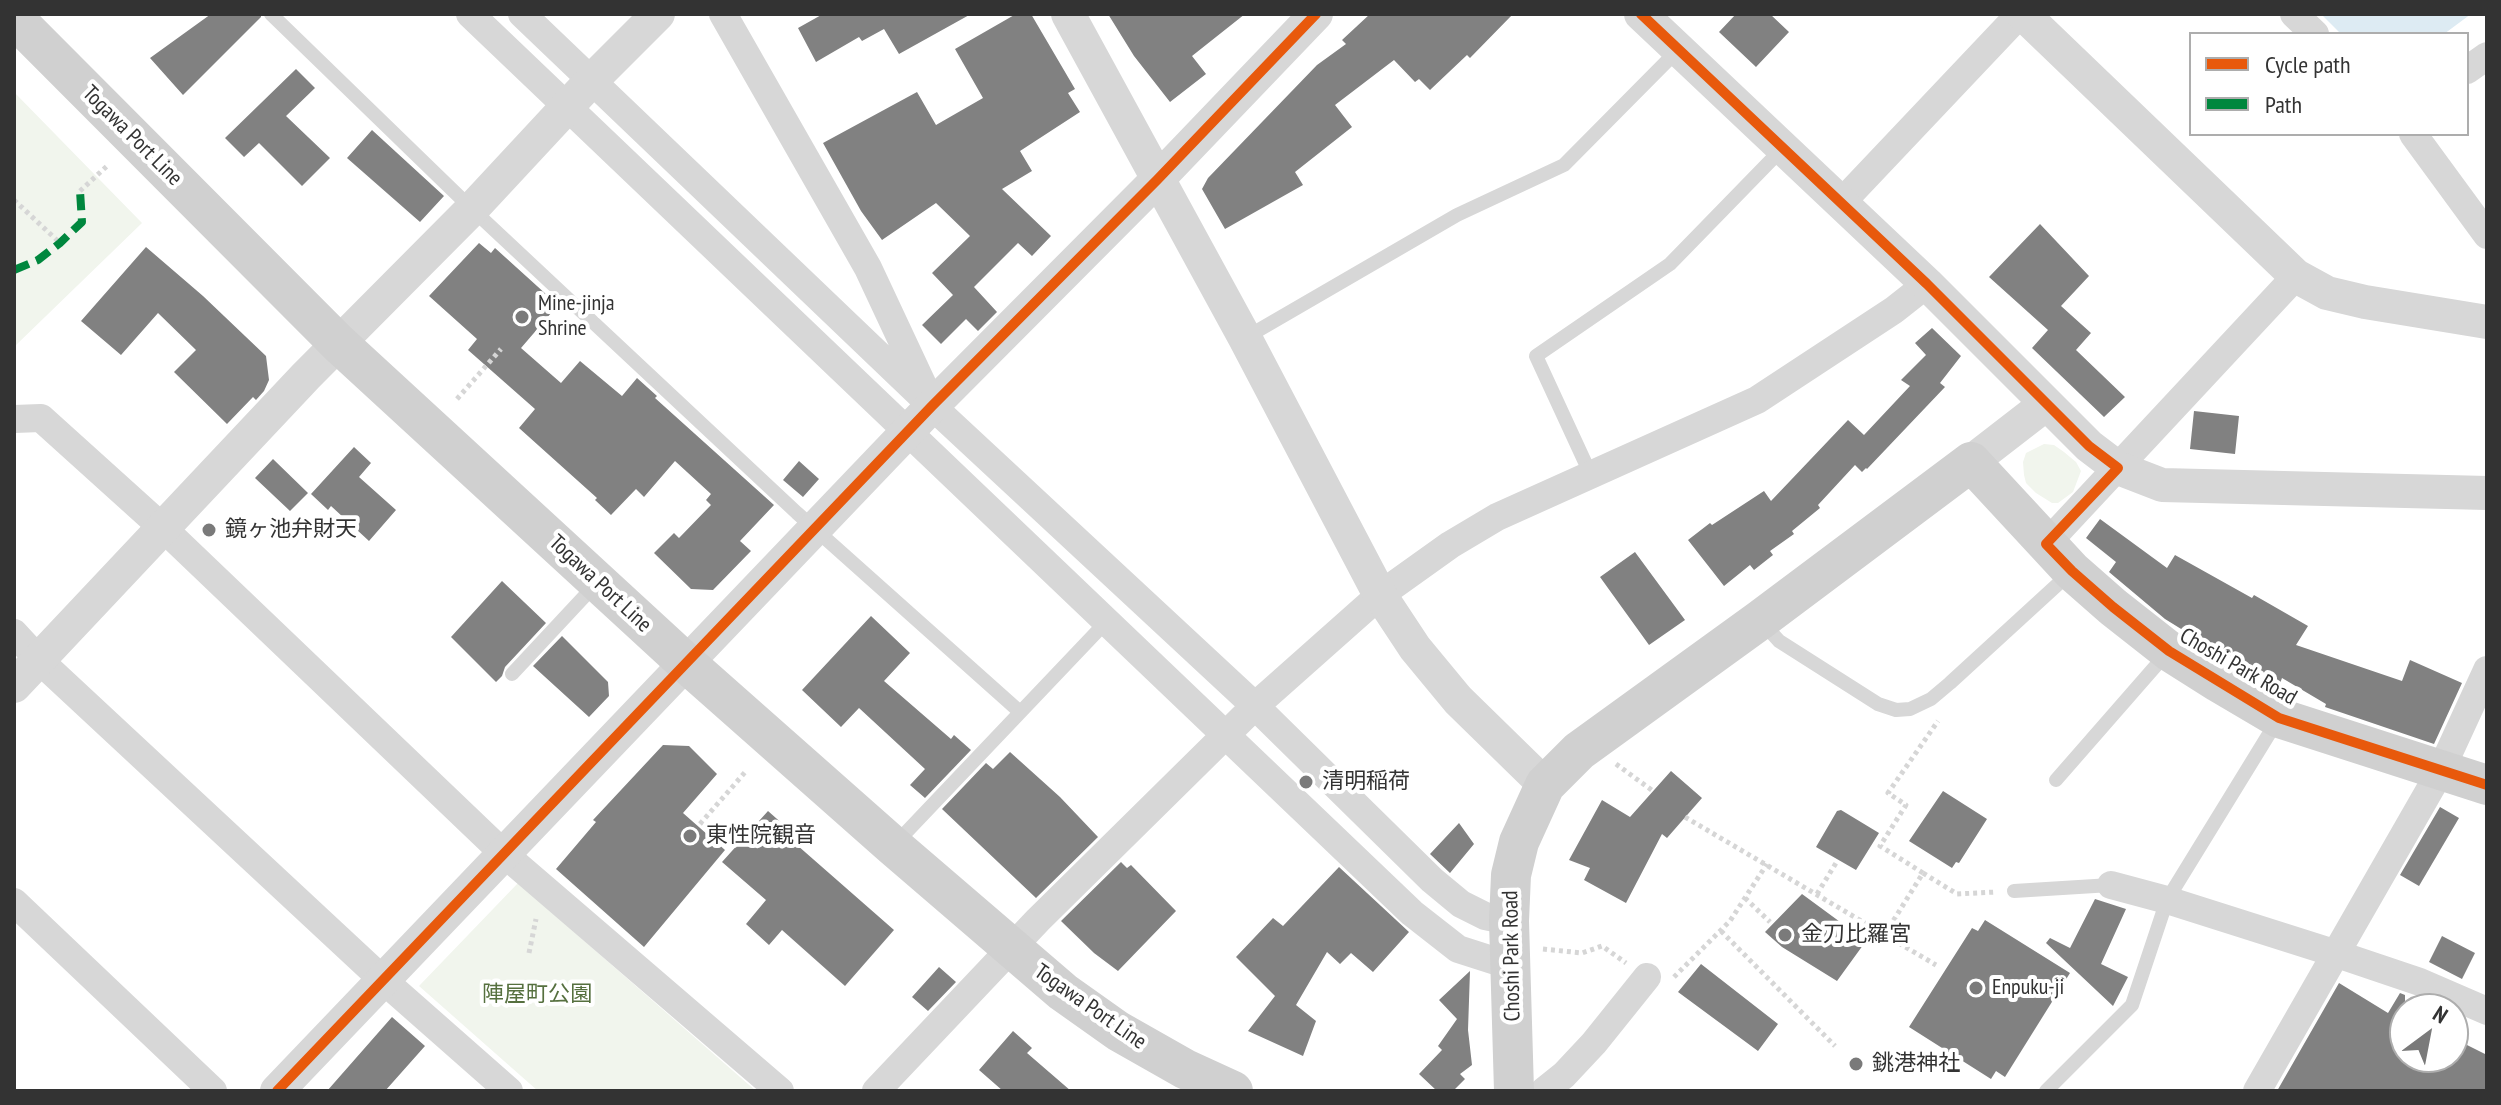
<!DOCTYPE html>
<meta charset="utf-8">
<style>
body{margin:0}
#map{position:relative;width:2501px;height:1105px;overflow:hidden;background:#fff;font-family:"PT Sans Narrow",sans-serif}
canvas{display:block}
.frame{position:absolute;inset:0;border:16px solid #333;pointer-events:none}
.legend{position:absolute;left:2189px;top:32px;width:280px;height:104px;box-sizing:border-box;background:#fff;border:2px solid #adadad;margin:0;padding:10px 14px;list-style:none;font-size:24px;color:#333}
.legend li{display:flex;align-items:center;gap:16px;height:40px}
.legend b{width:40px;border:2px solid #adadad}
.north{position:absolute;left:2389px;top:993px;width:80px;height:80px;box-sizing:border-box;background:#fff;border:2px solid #adadad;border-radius:50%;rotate:32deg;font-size:22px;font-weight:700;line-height:32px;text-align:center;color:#333}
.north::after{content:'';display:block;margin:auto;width:28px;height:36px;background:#7a7a7a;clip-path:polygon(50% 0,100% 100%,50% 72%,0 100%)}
</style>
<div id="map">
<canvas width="2501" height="1105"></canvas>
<div class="frame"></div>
<ul class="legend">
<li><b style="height:10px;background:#e8590c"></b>Cycle path</li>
<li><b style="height:10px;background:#00873e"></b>Path</li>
</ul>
<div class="north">N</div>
</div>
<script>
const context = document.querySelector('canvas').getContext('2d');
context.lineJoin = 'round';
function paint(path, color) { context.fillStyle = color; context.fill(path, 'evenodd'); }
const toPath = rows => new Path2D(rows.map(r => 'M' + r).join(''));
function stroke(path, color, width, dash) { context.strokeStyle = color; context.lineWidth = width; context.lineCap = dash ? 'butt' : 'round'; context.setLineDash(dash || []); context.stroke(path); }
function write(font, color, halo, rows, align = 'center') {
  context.font = font + ' "PT Sans Narrow","Noto Sans JP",sans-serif'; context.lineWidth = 8; context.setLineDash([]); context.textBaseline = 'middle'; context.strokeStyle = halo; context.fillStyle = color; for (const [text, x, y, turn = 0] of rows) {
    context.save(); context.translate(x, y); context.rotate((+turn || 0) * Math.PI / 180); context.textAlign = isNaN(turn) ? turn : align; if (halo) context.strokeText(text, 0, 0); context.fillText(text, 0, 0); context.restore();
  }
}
const green = toPath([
 [14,92,142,223,14,347],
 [2044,444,2054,445,2064,452,2076,462,2081,471,2073,492,2058,503,2052,503,2036,493,2026,483,2024,475,2023,462,2026,453],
 [518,883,756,1091,538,1091,419,986]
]);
const water = toPath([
 [2321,14,2471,14,2444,34,2341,34]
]);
const building = toPath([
 [211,14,261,14,261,17,183,95,150,58],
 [823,14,971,14,899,54,884,29,862,41,859,37,816,62,798,28],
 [1016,14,1031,14,1075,89,1068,93,1080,112,1020,151,1032,171,1002,189,1051,236,1032,256,1018,243,974,287,997,312,978,331,966,319,941,344,922,325,953,295,932,273,970,236,936,203,882,240,861,211,823,143,917,92,936,125,983,98,955,49],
 [1108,14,1245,14,1192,56,1206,74,1170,102,1134,56],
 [1370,14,1513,14,1470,58,1467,55,1430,90,1419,79,1415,82,1394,60,1335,105,1352,127,1295,172,1303,185,1225,229,1202,189,1208,178,1317,65,1346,44,1342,40],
 [1736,14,1770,14,1789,32,1756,67,1719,32],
 [296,69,315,88,286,116,330,158,302,186,259,143,244,157,225,138],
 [372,130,444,196,420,222,347,158],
 [2040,224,2089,276,2061,306,2091,333,2076,350,2125,397,2104,417,2032,348,2048,330,1989,277],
 [479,243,491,253,495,248,558,305,521,348,561,383,580,361,622,396,637,378,657,396,655,398,774,505,740,541,751,551,713,590,691,589,654,553,674,533,679,538,711,505,706,500,711,494,675,461,644,497,636,489,611,515,595,500,597,498,519,428,535,409,468,350,477,339,429,296],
 [146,247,203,296,266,356,269,380,264,391,256,400,253,397,227,424,174,372,196,350,158,313,121,355,81,321],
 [1932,328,1961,356,1940,383,1945,387,1867,469,1866,468,1862,472,1855,465,1818,505,1820,508,1792,531,1794,534,1770,551,1773,555,1754,570,1750,565,1724,586,1688,540,1710,523,1712,525,1764,491,1771,501,1848,420,1864,435,1910,386,1901,380,1926,355,1915,343],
 [2194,411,2239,416,2235,454,2190,449],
 [354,447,371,463,359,477,396,510,369,541,331,506,328,510,311,494],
 [273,459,308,493,290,511,255,478],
 [799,461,819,479,803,497,783,480],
 [2100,519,2167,568,2175,555,2252,598,2254,595,2308,626,2296,645,2402,681,2410,660,2462,683,2434,744,2325,707,2326,704,2282,678,2278,689,2165,619,2109,572,2116,562,2086,538],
 [1635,552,1685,620,1649,645,1600,577],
 [502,581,546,623,505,667,502,676,496,682,451,637],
 [871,616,910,653,884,681,951,739,954,735,971,750,925,798,910,785,925,769,859,708,841,727,802,690],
 [562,636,608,682,609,696,589,717,533,666],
 [663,745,689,746,717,774,683,813,725,850,644,947,556,869,596,822,593,820],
 [1010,752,1060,797,1098,837,1036,898,942,809,986,763,993,769],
 [1671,771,1702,798,1667,838,1662,834,1626,903,1584,880,1590,868,1569,860,1602,800,1630,817],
 [1943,791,1987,819,1959,863,1956,862,1952,868,1909,841],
 [2440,807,2459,818,2419,886,2400,875],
 [1841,810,1879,833,1856,870,1816,847,1837,811],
 [768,811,785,826,781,831,894,930,845,986,782,930,769,945,746,924,766,900,722,862],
 [1459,823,1474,844,1450,873,1430,854],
 [1121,862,1127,868,1131,865,1176,911,1118,971,1094,953,1061,921],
 [1339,867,1409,932,1373,972,1351,953,1340,964,1327,952,1296,1005,1316,1021,1303,1056,1248,1031,1275,996,1236,957,1273,918,1283,926],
 [1802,894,1866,941,1837,981,1782,947,1765,932],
 [2095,899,2126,909,2101,964,2128,977,2113,1006,2046,943,2050,938,2070,948],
 [1985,920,2070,973,2005,1077,1996,1071,1991,1079,1909,1027,1972,928,1978,931],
 [2442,936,2475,953,2462,979,2429,962],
 [1701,964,1778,1024,1758,1051,1678,992],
 [939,967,956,982,928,1011,912,997],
 [1470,971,1468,1030,1472,1065,1460,1074,1465,1079,1453,1091,1437,1091,1419,1074,1442,1050,1438,1046,1457,1019,1439,1000],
 [2339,983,2388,1013,2400,993,2405,995,2405,1057,2453,1057,2453,1038,2487,1055,2487,1091,2277,1091],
 [392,1017,425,1046,385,1091,327,1091],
 [1013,1031,1032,1048,1027,1053,1071,1091,1003,1091,979,1070]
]);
const path = toPath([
 [80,191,107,166],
 [14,200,60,243],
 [457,399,501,349],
 [1616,764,1653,791],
 [1685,817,1936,965],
 [700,824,747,770],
 [1923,873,1880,846,1906,805,1888,793,1938,721],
 [1817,894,1836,863],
 [1745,898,1770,922],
 [1721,931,1835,1046],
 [1885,934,1923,873,1957,894,1996,892],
 [1543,949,1582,953,1602,946,1626,963],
 [529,953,536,919],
 [1674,977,1730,921,1767,864]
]);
const service = toPath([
 [271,14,472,209,797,513,1020,712],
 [1245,338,1457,215,1564,165,1678,50],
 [1590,473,1536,356,1670,264,1782,149],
 [1761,621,1779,641,1878,704,1896,710,1910,709,1931,699,1950,683,2069,574],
 [512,674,595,585],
 [2056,780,2167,653],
 [896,843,1108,620],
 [2014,891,2111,885],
 [2046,1091,2132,1005,2167,900,2277,721]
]);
const minor = toPath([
 [470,14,1412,913,1458,949,1511,966],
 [522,14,932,406,1255,706,1432,880,1461,904,1485,916,1509,921],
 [723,14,868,268,927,394],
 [2294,14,2315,34],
 [2467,70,2487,56],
 [2413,134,2487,235],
 [1841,203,2020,14],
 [14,419,41,418,164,529,503,853,780,1091],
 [2046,544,2296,276],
 [14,633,39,660,383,980,509,1091],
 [2111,885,2167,900,2334,953,2420,982,2487,1011],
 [14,902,213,1091],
 [876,1091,1038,920,1255,706,1380,595,1450,545,1497,517,1757,400,1894,310,1927,284],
 [1544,1091,1564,1075,1594,1043,1647,977],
 [2257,1091,2440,772,2487,670]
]);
const tertiary = toPath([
 [1068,14,1245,338,1380,595,1415,648,1458,700,1545,785],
 [1641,14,1927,284,2089,446,2118,468,2162,485,2487,493],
 [2023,14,2296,276,2327,293,2365,302,2487,322],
 [1971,462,2046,404],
 [14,686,306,376,472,209,591,81,658,14],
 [277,1091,932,406,1157,180,1316,14]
]);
const secondary = toPath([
 [14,18,338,343,686,663,893,846,1063,992,1118,1031,1185,1069,1233,1091],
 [1514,1091,1509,921,1511,875,1519,842,1545,785,1579,751,1760,620,1971,462,2072,571,2113,607,2169,651,2218,682,2279,718,2487,785]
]);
const quiet = toPath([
 [14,270,38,260,60,243,82,222,80,191]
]);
const cycleway = toPath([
 [1641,14,1927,284,2089,446,2118,468,2046,544,2072,571,2113,607,2169,651,2279,718,2487,785],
 [277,1091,932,406,1157,180,1316,14]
]);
const markers = [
 [522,317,8,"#7a7a7a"],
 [209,530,8,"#7a7a7a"],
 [1306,782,8,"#7a7a7a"],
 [690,836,8,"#7a7a7a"],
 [1785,935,8,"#7a7a7a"],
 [1976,988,8,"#7a7a7a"],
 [1856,1064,8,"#7a7a7a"]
];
const streetNames = [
 ["Togawa Port Line",132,136,45],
 ["Togawa Port Line",600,584,43],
 ["Choshi Park Road",2238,667,30],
 ["Choshi Park Road",1512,956,-91],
 ["Togawa Port Line",1090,1007,35]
];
const poiNames = [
 ["Mine-jinja",538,304],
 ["Shrine",538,329],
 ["鏡ヶ池弁財天",225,530],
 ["清明稲荷",1322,782],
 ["東性院観音",706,836],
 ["金刀比羅宮",1801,935],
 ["Enpuku-ji",1992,988],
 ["銚港神社",1872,1064]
];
const parkNames = [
 ["陣屋町公園",537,995]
];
paint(green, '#f1f5ed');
paint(water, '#ddebf3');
paint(building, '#818181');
stroke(path, '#d6d6d6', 5, [4, 4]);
stroke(service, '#d7d7d7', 14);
stroke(minor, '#d7d7d7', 28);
stroke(tertiary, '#d7d7d7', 34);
stroke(secondary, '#d0d0d0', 40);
stroke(quiet, '#00873e', 8, [16, 8]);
stroke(cycleway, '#e8590c', 10);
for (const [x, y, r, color] of markers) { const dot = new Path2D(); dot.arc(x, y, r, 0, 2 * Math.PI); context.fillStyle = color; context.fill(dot); stroke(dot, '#fff', 3); }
write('22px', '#333', '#fff', streetNames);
write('22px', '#333', '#fff', poiNames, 'left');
write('22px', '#56703f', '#fff', parkNames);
</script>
